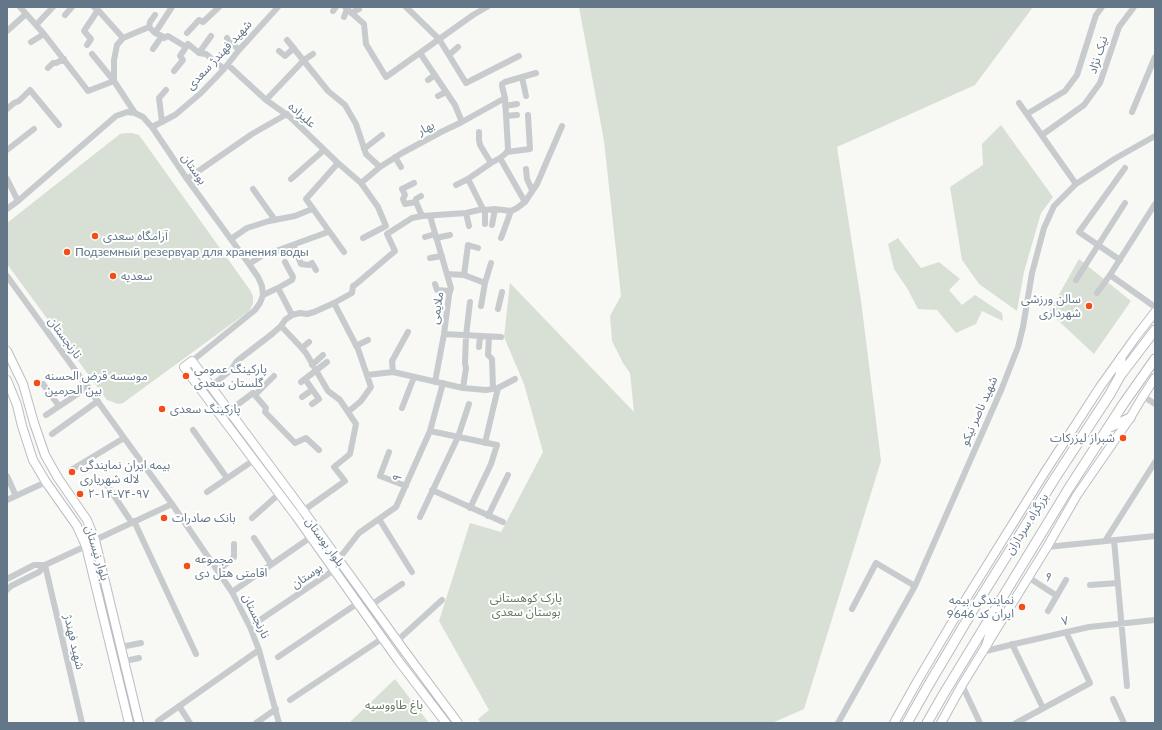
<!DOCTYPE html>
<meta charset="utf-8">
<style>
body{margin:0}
#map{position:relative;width:1162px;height:730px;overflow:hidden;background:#f8f8f4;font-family:Lato,sans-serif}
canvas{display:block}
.frame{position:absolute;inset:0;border:8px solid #637788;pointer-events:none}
</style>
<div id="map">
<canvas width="1162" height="730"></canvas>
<div class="frame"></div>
</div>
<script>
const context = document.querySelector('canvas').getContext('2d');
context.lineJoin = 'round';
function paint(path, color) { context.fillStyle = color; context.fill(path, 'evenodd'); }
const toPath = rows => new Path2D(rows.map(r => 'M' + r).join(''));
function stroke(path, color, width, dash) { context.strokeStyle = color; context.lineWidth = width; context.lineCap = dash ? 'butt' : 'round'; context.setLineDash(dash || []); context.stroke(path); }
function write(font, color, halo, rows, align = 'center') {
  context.font = font + ' Lato,"Noto Sans Arabic",sans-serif'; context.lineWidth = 4; context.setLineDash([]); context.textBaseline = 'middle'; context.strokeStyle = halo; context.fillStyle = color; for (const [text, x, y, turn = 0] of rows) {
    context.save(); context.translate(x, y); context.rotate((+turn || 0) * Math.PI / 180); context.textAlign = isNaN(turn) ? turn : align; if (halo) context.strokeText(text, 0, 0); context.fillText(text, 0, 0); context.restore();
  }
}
const green = toPath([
 [579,7,1033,7,975,85,837,147,861,301,881,461,804,709,772,723,481,723,478,719,489,710,439,621,470,523,501,532,543,452,524,384,504,337,510,283,634,412,630,373,623,363,612,341,610,316,621,296,604,141],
 [1001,125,1053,197,1041,213,1024,272,1017,311,979,284,962,260,950,187,983,165,982,144],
 [126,133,132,133,139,135,250,290,253,296,253,304,249,311,123,403,118,404,107,400,7,264,7,223,120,134],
 [898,238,921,268,939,262,960,279,949,290,962,305,975,295,1002,313,1003,321,982,311,976,324,956,333,937,310,918,309,907,288,894,269,888,244],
 [1079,259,1131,301,1094,354,1049,312],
 [395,679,429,723,349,723]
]);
const minor = toPath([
 [20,7,44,34,88,91,114,81,114,60,117,45,123,38,149,27,155,33,162,36,164,38,168,36,186,47],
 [94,7,98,10,123,38],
 [345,7,364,24,366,44,386,77,473,15,487,7],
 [406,7,439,39,466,83,519,56],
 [333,11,336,7],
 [351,13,359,9],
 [65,15,72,7],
 [344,17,347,9],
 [36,25,53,7],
 [149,27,150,22,155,15],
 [7,31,26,14],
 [155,33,172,7],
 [187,33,199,20,203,22,219,7],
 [227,38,239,50],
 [287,40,328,91,345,105,356,124,366,154,380,167],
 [31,42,44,34],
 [87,45,91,39,84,31,98,10],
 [153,49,162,36],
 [279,51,285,56,294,48],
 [199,53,211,36],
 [420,53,455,105,462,122],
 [92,54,114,81,135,113],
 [449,55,458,47],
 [228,65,266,100,290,117,338,163,361,183,378,207,386,226,363,238],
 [48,68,53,63,56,63,64,59],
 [174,71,183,60,180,56,188,44,199,53,206,54,224,69],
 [522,77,526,96],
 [428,80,435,75],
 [438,96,446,92],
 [266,100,304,60,313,54],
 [1019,103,1076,184],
 [505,106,517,104],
 [7,109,14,103,19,101,30,90,59,125],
 [1132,112,1155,57],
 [1027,114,1065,91,1077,75,1096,15,1102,7],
 [506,116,517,115],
 [162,122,159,98,166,90],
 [152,127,175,115,201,93,224,69,239,50,278,7],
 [479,132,479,140,480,145,491,163],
 [1042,135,1084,105,1100,83,1119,27,1134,7],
 [364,149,382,135],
 [7,150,34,129],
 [507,152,530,149,528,115],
 [395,157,401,167],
 [338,163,306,199,344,252],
 [526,169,527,179,532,190],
 [7,179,18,201],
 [187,179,252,134,287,114],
 [291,179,324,150],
 [468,179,483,209],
 [361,183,380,167,402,153,441,132,462,122,505,98],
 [414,183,402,189,405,195,403,199,405,204,416,202,422,216],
 [456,185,468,179,491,163,500,158],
 [253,189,275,220],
 [416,202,416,199,421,196],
 [525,202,500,158,505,154,507,152,508,149,505,98,502,86,502,84,505,82,536,73],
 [7,209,18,201,116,116,127,112,135,113,143,117,152,127,187,179,249,264,258,277,262,286,263,295,260,303,255,310,192,361],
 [485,210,485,224],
 [466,213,469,226],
 [430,216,451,288,449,295,444,334,435,382],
 [492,225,495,209],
 [425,237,435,234],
 [436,238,450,235],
 [501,238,511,211],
 [231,239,247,228,269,221,295,216,312,209],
 [293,245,301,264,309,265,312,263,316,270],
 [430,258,442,256],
 [1120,260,1079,232,1125,168],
 [249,264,266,253,276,251,328,232],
 [447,274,464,275,485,283],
 [464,275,468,245,478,248],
 [1110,275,1155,307],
 [7,276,172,504,232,592,250,627,259,650,279,723],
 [1076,280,1125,203],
 [435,284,437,290,450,291],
 [278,288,292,315],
 [1097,293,1110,275,1155,204],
 [263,295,278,288,292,280,293,277,285,262],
 [334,303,358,349,371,387,361,401,348,412],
 [481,306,485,283,491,263],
 [498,309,502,292],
 [281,326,299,345,306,353,328,391,340,400,356,424,350,454,334,467,345,481,300,513],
 [444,334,501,337],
 [489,337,488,355,492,359,493,389],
 [356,346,368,340],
 [479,347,480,337],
 [302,348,309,342],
 [312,365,323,355],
 [393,372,392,361,408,332],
 [367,375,393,372,463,388,486,390,498,388,515,379],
 [305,379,319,399,312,404],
 [301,382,327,362],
 [43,384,59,406],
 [210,387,231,370,237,361,272,334,281,326,285,320,292,315,300,313,307,314,314,312,334,303,352,293,353,286,355,285,395,251,387,234,412,218,422,216,466,213,483,209,485,210,495,209,511,211,517,208,525,202,537,184,562,126],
 [463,388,466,368,465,363,466,336,470,302],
 [255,395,274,376],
 [1143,396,1155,404],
 [302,397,312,390],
 [402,408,414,377],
 [229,411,253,393,266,408,265,412,295,443,306,438,319,450],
 [46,415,88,387],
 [193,430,227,478],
 [430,431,497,445,491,464,470,508],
 [52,434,98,401],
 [485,443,498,388],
 [389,452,380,476,406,486],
 [71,470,124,438],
 [7,476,16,496],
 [107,485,132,523],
 [432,490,503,522],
 [207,492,254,460],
 [7,500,46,482],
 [488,516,508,475],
 [420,517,458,437,469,404],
 [252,518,279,494],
 [379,519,412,572],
 [134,521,196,654],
 [254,538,271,564],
 [95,540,172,504],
 [1114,540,1127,686],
 [1105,541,1155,462],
 [1047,547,1155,536],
 [338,560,359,533,396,507,430,431,443,383],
 [45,565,82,723],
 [218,571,234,557,234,544],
 [1028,577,1057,596],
 [7,579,34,565,45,565],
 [1090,585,1118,583],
 [7,590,11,586,39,572,45,565,86,546],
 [232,592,311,537],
 [371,605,402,584],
 [852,609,876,563,915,586],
 [1048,611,1066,580],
 [260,620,334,570],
 [397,641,442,600],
 [1012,644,1043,708],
 [121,647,141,643],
 [982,652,1010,645,1089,627,1155,620],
 [278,657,358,603],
 [125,661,139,658],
 [962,685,980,723],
 [1113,699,1124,723],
 [290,700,383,638],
 [179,706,190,723],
 [158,721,259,650],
 [256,723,276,709],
 [838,723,915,586,1002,388,1018,347,1023,327,1032,273,1044,228,1054,206,1076,184,1116,158,1155,136],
 [1016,723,1090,683,1066,632]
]);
const major = toPath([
 [7,351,23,384,34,423,45,455,58,478,87,520,95,540,139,723],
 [7,380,17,405,22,426,33,460,46,482,77,526,86,546,129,723],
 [446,723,398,660,296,516,184,367,192,361,305,513,406,653,458,723],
 [894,723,918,680,966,599,1045,472,1100,387,1135,338,1155,312],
 [941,723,962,685,1047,547,1077,495,1130,418,1143,396,1155,378]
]);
const highway = toPath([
 [1120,376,1121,358],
 [1108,428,1130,418],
 [987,644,996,615],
 [907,723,928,686,976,605,1055,478,1110,394,1120,376,1155,330],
 [927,723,943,695,1069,488,1124,403,1155,359]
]);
const markers = [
 [95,236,4,"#f54d17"],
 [67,252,4,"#f54d17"],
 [113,276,4,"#f54d17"],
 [1089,306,4,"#f54d17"],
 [186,376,4,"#f54d17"],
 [37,383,4,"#f54d17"],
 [162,409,4,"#f54d17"],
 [1123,438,4,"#f54d17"],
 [72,472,4,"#f54d17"],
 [80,494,4,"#f54d17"],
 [164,518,4,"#f54d17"],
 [187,566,4,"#f54d17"],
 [1022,607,4,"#f54d17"]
];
const streetNames = [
 ["شهید فهندژ سعدی",219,55,-47],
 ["نیک نژاد",1098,55,-72],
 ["علیزاده",302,115,41],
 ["بهار",426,128,-28],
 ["بوستان",194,169,55],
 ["ملایمی",437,308,-81],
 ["نارنجستان",65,338,54],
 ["شهید ناصر نیکو",979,411,-66],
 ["۹",397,478,-66],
 ["بزرگراه سرداران",1027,524,-58],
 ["بلوار بوستان",325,542,54],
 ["بلوار نیستان",97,553,73],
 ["بوستان",307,576,-34],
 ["۹",1048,577,33],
 ["نارنجستان",256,616,65],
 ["۷",1065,621,-13],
 ["شهید فهندژ",74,642,77]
];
const poiNames = [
 ["آرامگاه سعدی",103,236],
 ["Подземный резервуар для хранения воды",75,252],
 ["سعدیه",121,276],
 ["سالن ورزشی",1081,299,"right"],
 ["شهرداری",1081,313,"right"],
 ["پارکینگ عمومی",194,369],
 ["گلستان سعدی",194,383],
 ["موسسه قرض الحسنه",45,376],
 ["بین الحرمین",45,390],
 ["پارکینگ سعدی",170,409],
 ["شبراز لیزرکات",1115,438,"right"],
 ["بیمه ایران نمایندگی",80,465],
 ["لاله شهریاری",80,479],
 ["۲-۱۴-۷۴-۹۷",88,494],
 ["بانک صادرات",172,518],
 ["مجموعه",195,559],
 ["اقامتی هتل دی",195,573],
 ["نمایندگی بیمه",1014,600,"right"],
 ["ایران کد 9646",1014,614,"right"]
];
const parkNames = [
 ["پارک کوهستانی",526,598],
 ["بوستان سعدی",526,612],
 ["باغ طاووسیه",394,705]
];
paint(green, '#d8e0d5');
stroke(major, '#babec2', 10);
stroke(highway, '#b9bdc0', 11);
stroke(minor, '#c7cbce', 6);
stroke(major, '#fff', 8);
stroke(highway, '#fff', 9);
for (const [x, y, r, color] of markers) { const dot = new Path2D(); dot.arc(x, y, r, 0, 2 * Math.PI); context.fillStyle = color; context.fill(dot); stroke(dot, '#fff', 1.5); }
write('12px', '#637788', '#fff', streetNames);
write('12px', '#637788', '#fff', poiNames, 'left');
write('12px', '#647a5f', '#fff', parkNames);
</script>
